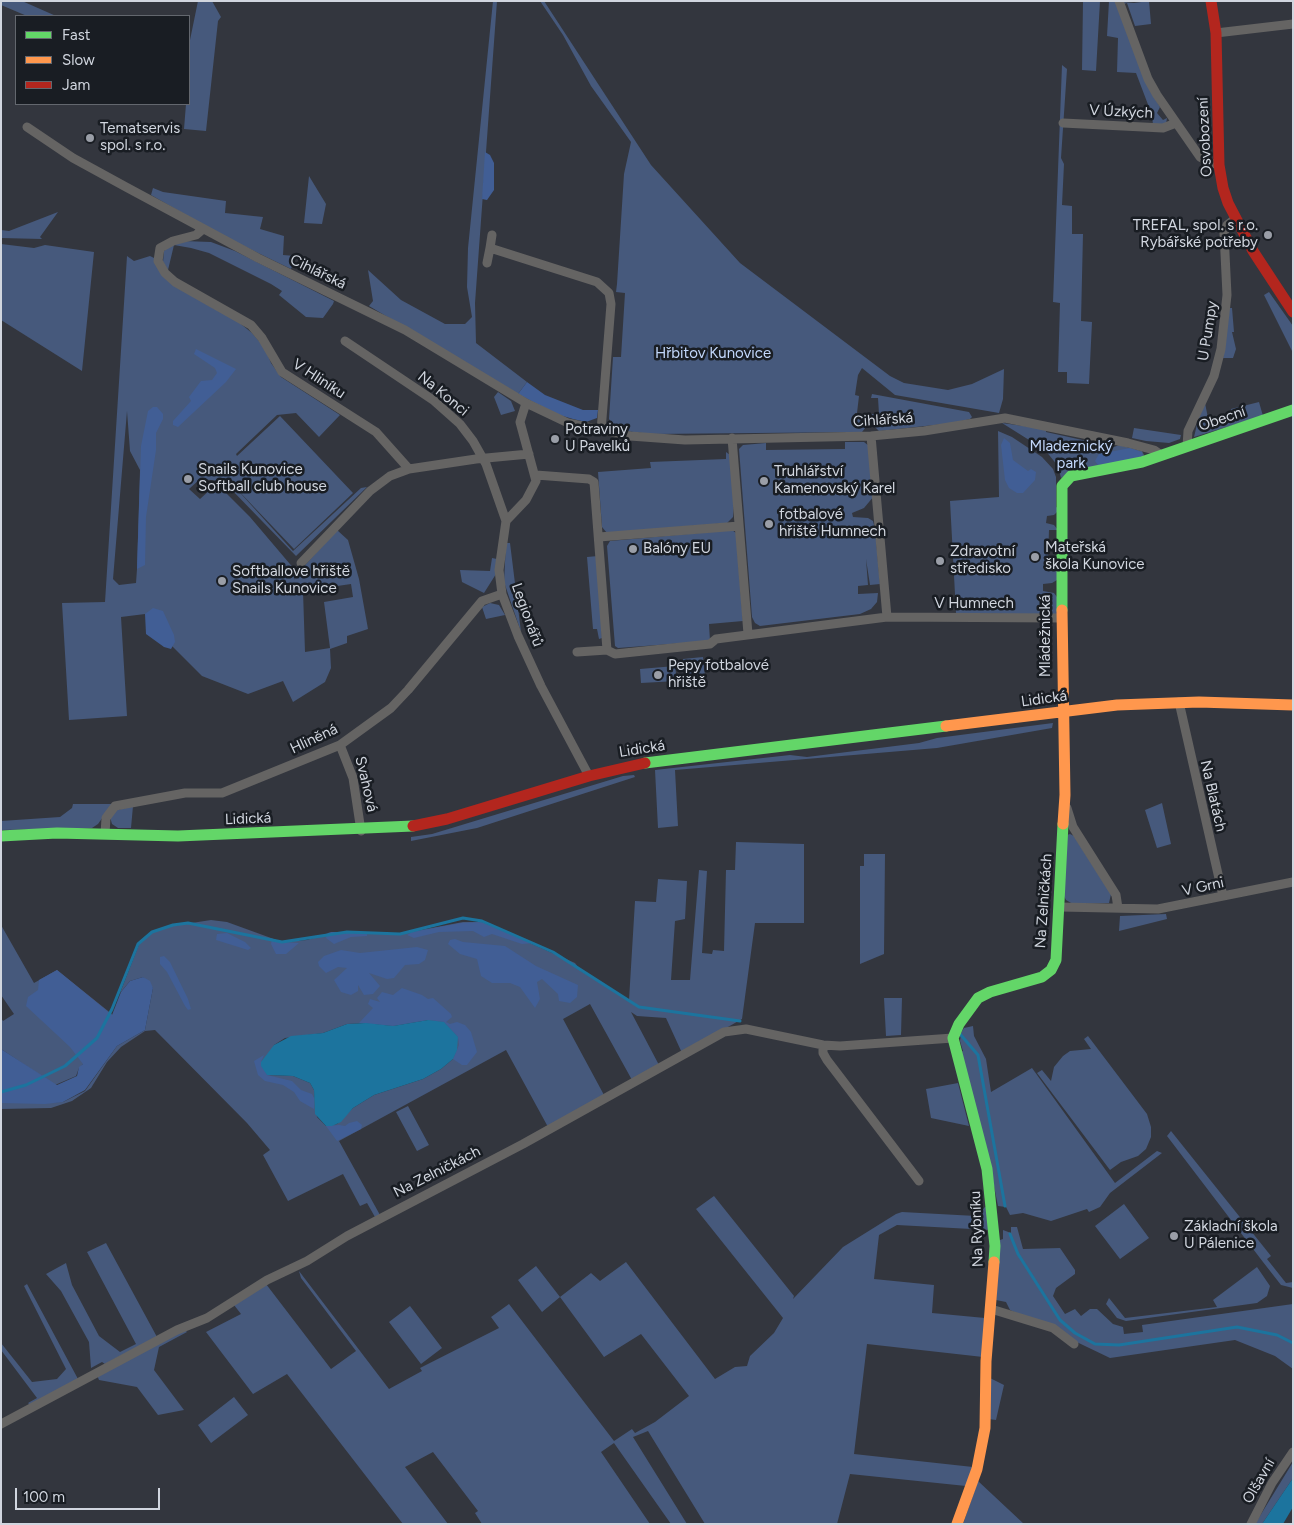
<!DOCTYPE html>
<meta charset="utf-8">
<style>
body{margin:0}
#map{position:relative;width:1294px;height:1525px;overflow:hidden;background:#33363e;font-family:Figtree,sans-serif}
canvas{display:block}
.frame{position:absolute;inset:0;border:2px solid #d1d6df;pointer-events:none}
.legend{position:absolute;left:15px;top:15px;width:175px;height:90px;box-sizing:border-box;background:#191d23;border:1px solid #63676e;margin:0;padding:6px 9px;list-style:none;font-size:15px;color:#d1d6df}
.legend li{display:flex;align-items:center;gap:10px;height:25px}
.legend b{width:25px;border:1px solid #63676e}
.scale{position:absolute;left:15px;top:1488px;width:145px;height:22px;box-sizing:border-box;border:2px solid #d1d6df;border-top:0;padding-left:6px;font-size:15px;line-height:18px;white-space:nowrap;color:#d1d6df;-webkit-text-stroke:4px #191d23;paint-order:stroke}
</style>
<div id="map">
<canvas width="1294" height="1525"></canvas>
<div class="frame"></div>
<ul class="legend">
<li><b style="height:6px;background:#63d668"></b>Fast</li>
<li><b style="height:6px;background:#ff974d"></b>Slow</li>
<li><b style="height:6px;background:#b3261e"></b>Jam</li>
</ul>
<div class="scale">100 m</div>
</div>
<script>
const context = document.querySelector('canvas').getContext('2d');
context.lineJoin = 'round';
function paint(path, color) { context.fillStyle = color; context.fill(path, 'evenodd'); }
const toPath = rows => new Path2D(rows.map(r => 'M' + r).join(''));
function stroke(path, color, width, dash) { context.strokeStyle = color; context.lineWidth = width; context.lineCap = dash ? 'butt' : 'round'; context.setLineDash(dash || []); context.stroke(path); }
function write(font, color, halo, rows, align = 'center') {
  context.font = font + ' Figtree,sans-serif'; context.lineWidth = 5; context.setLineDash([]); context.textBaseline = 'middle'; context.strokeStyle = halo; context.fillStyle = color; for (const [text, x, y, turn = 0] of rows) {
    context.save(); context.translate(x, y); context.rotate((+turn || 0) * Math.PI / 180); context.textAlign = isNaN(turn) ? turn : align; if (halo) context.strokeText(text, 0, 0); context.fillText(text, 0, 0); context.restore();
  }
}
const green = toPath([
 [1,1,22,1,56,16,27,16,1,5],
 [198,1,212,1,221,17,218,21,206,131,184,129,186,104,189,104,190,40],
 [493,1,497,1,475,303,476,343,527,382,518,394,369,306,373,301,368,270,401,300,445,324,465,324,472,317,467,287,468,248],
 [540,1,544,1,651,165,740,263,890,376,904,383,948,390,972,384,1004,369,1003,399,999,413,895,395,862,368,858,375,856,388,855,395,859,396,857,413,855,413,854,417,862,418,866,422,866,427,862,432,651,434,625,431,614,426,609,419,613,357,621,357,625,293,616,292,617,284,624,174,631,142,591,86,563,35],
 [1083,1,1100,1,1096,71,1082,70],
 [1109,1,1134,3,1149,1,1151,24,1135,26,1127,3,1117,6,1150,90,1160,107,1157,113,1163,120,1167,118,1166,124,1153,125,1152,115,1136,73,1117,72,1118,38,1107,36],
 [1062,65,1067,69,1061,158,1064,164,1062,205,1072,206,1072,234,1083,234,1081,321,1092,322,1089,384,1067,383,1067,372,1058,372,1060,303,1053,302],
 [309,176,326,204,322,224,304,223],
 [153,188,163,192,226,201,225,213,263,217,260,229,284,236,283,255,295,256,291,269,219,234,151,195],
 [58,212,40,237,42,239,1,238,1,230,9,231],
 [183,241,211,242,235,251,334,301,333,304,323,318,306,317,279,295,282,291,271,284,209,253,191,248,174,245,168,270,163,262,164,251,168,247],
 [1,244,34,248,45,245,94,252,82,371,1,320],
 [127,256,134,261,150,256,154,258,164,276,176,287,236,320,252,333,265,348,271,363,281,377,340,415,319,437,296,413,277,415,236,454,237,456,280,416,353,493,294,549,233,485,293,551,361,488,367,487,296,556,228,486,221,481,200,479,189,489,200,499,211,489,221,488,250,517,295,570,294,580,296,575,337,530,348,540,359,579,368,629,347,636,347,643,330,649,331,668,325,682,293,702,283,681,248,694,202,676,152,626,145,614,121,617,127,716,69,720,62,603,105,602],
 [127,411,130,451,140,470,137,569,136,583,119,585,113,579],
 [351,584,353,597,324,602,330,648,305,652,303,591],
 [1269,292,1293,326,1293,353,1264,295],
 [1229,308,1232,308,1234,332,1232,332,1236,349,1233,358,1223,358],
 [498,392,511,401,515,411,501,415,494,397],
 [872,394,969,412,972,417,970,419,953,423,879,431,873,425,872,414,879,414,878,398,871,398],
 [1259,402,1263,416,1194,437,1199,416,1205,403,1210,428,1233,421,1231,409],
 [1002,423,1046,429,1046,432,1114,447,1119,445,1142,451,1144,455,1143,458,1067,474,1061,478,1058,466,1045,450],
 [1134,428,1181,435,1180,439,1169,443,1146,441,1132,438],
 [998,431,1012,437,1042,457,1053,469,1056,477,1056,507,1058,508,1058,511,1054,515,1047,516,1046,523,1054,525,1058,530,1049,530,1048,559,1057,560,1057,580,1052,583,1043,584,1043,591,1054,593,1057,597,1057,614,1055,615,956,613,950,501,999,497],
 [845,442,864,442,869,446,874,496,864,508,852,513,853,517,868,518,873,521,875,529,880,584,870,585,866,559,868,585,858,586,858,594,878,593,877,602,871,609,860,614,760,626,755,623,752,617,739,449,743,445,766,443,766,450,845,449],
 [726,452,730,455,734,503,733,517,727,523,607,533,602,527,598,472,651,468,650,462,726,459],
 [732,530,736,533,743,621,709,624,710,641,618,648,615,646,607,546,610,541],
 [506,543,510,543,521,632,504,582],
 [598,556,602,638,599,639,597,629,593,629,587,557],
 [492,558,497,559,496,574,484,593,462,582,460,570,490,571],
 [490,603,499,605,505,615,486,619,482,607],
 [703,657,705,676,693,677,693,683,686,683,683,659],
 [675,666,677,681,641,683,640,669],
 [1053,723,1052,728,937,748,675,770,678,826,658,828,655,770,790,755,807,757,919,743,937,738],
 [634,775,635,777,477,828,411,841,411,837,432,834,623,776],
 [1162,803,1171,844,1157,848,1145,810],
 [73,804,112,804,98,824,92,828,1,830,1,821,60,817,72,808],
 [133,806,131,828,118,828,112,824,110,817,117,810],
 [1070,834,1074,836,1111,894,1109,903,1073,904,1066,900,1064,896,1067,835],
 [736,842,804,844,804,923,755,923,742,1019,682,1053,666,1018,637,1016,631,1012,659,1065,632,1080,590,1004,563,1019,604,1095,548,1127,506,1050,339,1141,380,1215,375,1217,367,1203,360,1206,343,1174,288,1201,263,1155,270,1150,247,1123,155,1030,145,1031,121,1047,107,1062,91,1088,72,1101,51,1108,1,1109,1,1103,63,1102,85,1091,117,1046,145,1030,153,988,143,977,130,981,120,993,140,942,150,933,172,926,211,920,227,922,282,942,307,940,332,932,400,934,463,922,482,922,575,963,581,971,629,1000,635,901,656,902,658,879,687,881,685,919,675,921,671,980,690,980,699,870,707,871,702,953,712,954,713,950,724,951,726,870,735,870],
 [428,1020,453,1059,441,1069,423,1079,374,1095,353,1108,337,1124,326,1126,317,1117,314,1090,310,1083,293,1076,267,1075,274,1045,285,1038,323,1033,347,1024,366,1023,393,1026],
 [864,854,885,854,884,954,860,964,860,866,864,866],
 [1166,914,1167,919,1119,931,1120,916],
 [1,925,34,983,57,970,113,1015,95,1052,79,1068,76,1076,55,1085,1,1049,1,1018,3,1021,14,1014,1,995],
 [884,998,902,998,901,1035,886,1036],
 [973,1026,974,1036,986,1059,991,1092,1032,1068,1115,1183,1157,1151,1162,1153,1110,1193,1100,1207,1089,1212,1087,1209,1051,1221,1023,1213,1010,1215,1006,1207,998,1206,986,1146,961,1052,963,1051,960,1041,961,1033,964,1028],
 [1088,1036,1147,1114,1151,1127,1151,1137,1146,1149,1138,1156,1121,1162,1110,1170,1037,1073,1042,1070,1051,1081,1054,1067,1063,1056,1070,1051,1091,1049,1084,1039],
 [958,1083,969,1126,931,1118,926,1089],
 [408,1106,429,1145,417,1151,396,1112],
 [1171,1131,1271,1256,1267,1259,1286,1283,1293,1282,1293,1288,1281,1285,1263,1262,1167,1136],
 [714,1196,794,1296,793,1299,843,1247,896,1214,902,1212,976,1216,985,1207,989,1208,990,1230,897,1225,879,1235,874,1279,934,1285,932,1313,985,1318,983,1357,867,1344,854,1454,973,1467,966,1486,850,1474,837,1524,705,1524,648,1431,633,1437,687,1524,671,1524,614,1443,601,1452,650,1524,482,1524,475,1513,478,1511,433,1452,405,1467,448,1524,403,1524,287,1374,253,1394,206,1332,241,1314,234,1305,266,1284,331,1369,356,1351,301,1278,299,1271,389,1389,422,1371,420,1368,499,1328,491,1317,509,1304,614,1441,632,1429,635,1433,655,1422,689,1396,641,1334,604,1357,560,1297,542,1312,518,1280,536,1266,560,1297,591,1273,600,1281,626,1262,715,1379,735,1367,747,1366,750,1356,774,1333,783,1318,696,1209],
 [1124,1204,1149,1238,1120,1259,1095,1226],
 [1011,1227,1017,1227,1023,1249,1060,1248,1075,1270,1075,1274,1056,1288,1053,1296,1065,1314,1075,1309,1081,1316,1090,1309,1097,1309,1113,1324,1123,1327,1124,1334,1143,1332,1142,1325,1293,1304,1293,1369,1275,1356,1235,1340,1110,1358,1010,1310,1006,1302,996,1300,1000,1240,1003,1239,1003,1230,1011,1233],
 [106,1243,157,1337,105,1364,102,1362,91,1368,89,1342,61,1291,46,1274,66,1263,72,1285,99,1336,120,1352,136,1344,87,1252],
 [1257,1267,1270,1286,1267,1296,1257,1303,1126,1321,1117,1318,1106,1304,1109,1298,1125,1318,1217,1307,1213,1300],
 [27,1284,78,1379,30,1405,28,1403,37,1398,1,1350,1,1343,32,1382,57,1379,66,1369,24,1286],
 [410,1306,442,1348,421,1364,389,1322],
 [185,1330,187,1332,159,1347,154,1370,184,1410,158,1415,137,1387,99,1380,97,1375],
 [990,1378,1004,1385,996,1420,989,1419],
 [234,1397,248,1415,211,1443,198,1425],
 [1293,1462,1293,1478,1262,1524,1255,1524],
 [978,1481,1024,1524,963,1524]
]);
const forest = toPath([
 [485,152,490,155,494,163,494,190,487,200,482,199],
 [196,349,236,369,226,382,178,427,173,425,173,421,191,401,189,397,201,381,212,380,217,373,215,368,194,354],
 [527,382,545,395,583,410,598,410,597,418,586,422,573,419,556,414,518,394],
 [153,407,157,407,163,414,163,419,156,433,156,450,146,517,145,565,137,569,141,446,148,411],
 [1004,438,1010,443,1013,460,1028,471,1031,469,1036,472,1035,480,1023,493,1017,493,1009,488,1005,480,1001,445],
 [1130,448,1142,452,1143,458,1098,465,1095,461,1099,454],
 [153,608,163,611,174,635,175,642,171,649,164,647,146,634,145,614],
 [482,922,533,943,522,944,492,934,484,937,473,931,439,932,414,938,407,935,412,932,461,923],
 [332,932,367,933,367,936,351,937,334,944,326,938,328,933],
 [227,933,245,942,251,948,248,950,216,940,217,934],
 [272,939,281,942,299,943,286,954,276,954,271,944],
 [455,939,463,942,505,946,536,966,578,985,577,997,570,1003,559,1001,558,994,542,979,537,982,540,999,535,1008,520,987,510,983,492,983,481,976,477,959,460,954,448,944,450,940],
 [417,947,428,950,425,960,419,964,405,965,394,978,387,979,369,973,380,986,373,994,364,995,358,985,358,991,351,995,341,992,334,980,347,968,338,967,326,973,319,966,318,962,324,956,341,950,360,953],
 [164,956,170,962,188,999,191,1009,188,1010,185,1006,167,972,160,964,160,957],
 [57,970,112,1015,121,992,130,981,143,977,150,981,153,988,145,1030,117,1046,85,1090,63,1102,45,1104,1,1103,1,1049,57,1085,77,1076,79,1067,83,1064,70,1047,26,1006,28,997,38,990,39,980],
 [402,988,422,995,428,999,433,998,451,1014,452,1017,446,1022,450,1024,457,1022,465,1025,471,1032,477,1052,467,1065,462,1065,453,1059,459,1045,458,1037,444,1022,428,1020,393,1026,359,1023,373,1008,368,1004,370,999,380,1002,377,998,382,992,393,995],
 [264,1055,261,1062,267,1075,292,1081,301,1090,312,1094,314,1098,314,1109,300,1101,294,1092,283,1085,265,1081,258,1075,254,1061],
 [357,1121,362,1125,361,1129,337,1141,326,1126,339,1125,345,1126,349,1123]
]);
const water = toPath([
 [428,1020,444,1022,458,1037,457,1050,453,1059,441,1069,423,1079,374,1095,353,1108,341,1122,332,1126,326,1126,315,1114,314,1090,310,1083,293,1076,267,1075,261,1066,261,1062,274,1045,291,1036,323,1033,347,1024,366,1023,393,1026],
 [1293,1478,1293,1507,1283,1524,1262,1524]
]);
const stream = toPath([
 [960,1034,978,1055,1005,1206],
 [1,1092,26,1085,65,1066,97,1038,112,1009,138,944,152,932,173,925,188,923,282,942,347,932,400,934,463,918,482,921,553,952,639,1007,740,1021],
 [1010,1234,1018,1254,1060,1320,1075,1333,1095,1344,1119,1345,1237,1327,1277,1335,1293,1343]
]);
const street = toPath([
 [1119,1,1148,79,1157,95,1200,157,1211,163,1219,165],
 [1216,33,1293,24],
 [1063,123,1163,128,1176,123],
 [27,127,73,158,126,187,258,258,405,330,526,403,568,423,630,436,685,440,871,436,924,431,1005,418,1128,443,1154,450,1161,455],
 [203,229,196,235,173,241,160,248,158,261,165,273,175,282,251,325,262,338,282,372,376,432,409,469],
 [492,235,490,248,597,282,609,293,611,304,601,431],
 [487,263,490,248],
 [345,341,433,400,460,424,473,441,486,464,506,521],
 [526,403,520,422,536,481,526,500,506,521,499,570,502,594,518,636,541,686,589,776],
 [871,436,887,617],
 [732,438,748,634],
 [1187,446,1188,431,1214,376,1221,349,1227,295,1224,233,1227,225,1236,218],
 [536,475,589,479,594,482,607,650],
 [599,537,739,526],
 [301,563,370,491,390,476,409,469,476,459,529,454],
 [577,652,607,650,615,654,710,644,716,639,887,617,1061,618],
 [1179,702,1223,896],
 [340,745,353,778,361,831],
 [1067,808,1073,827,1116,895,1118,908],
 [105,834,106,818,115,806,185,793,222,793,340,745,391,708,408,690,482,601,502,594],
 [1060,907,1158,909,1293,882],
 [823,1045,823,1053,827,1060,919,1181],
 [991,1309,1053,1328,1074,1344],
 [1,1424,177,1330,207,1318,267,1280,307,1261,347,1236,523,1144,724,1032,746,1029,823,1045,840,1046,953,1038],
 [1251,1524,1272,1483,1293,1452]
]);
const fast = toPath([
 [1062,610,1062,486,1071,476,1142,462,1293,410],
 [645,763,946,726],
 [1,836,57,833,178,836,413,826],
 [994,1262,995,1246,987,1169,953,1038,959,1024,978,998,990,992,1042,977,1051,970,1056,960,1063,824]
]);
const slow = toPath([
 [1062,610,1065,795,1063,824],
 [946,726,1117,705,1199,702,1293,705],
 [957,1524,977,1469,985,1428,986,1361,994,1262]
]);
const jam = toPath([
 [1211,1,1216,33,1219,165,1223,188,1228,203,1253,251,1293,312],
 [413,826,447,819,589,776,645,763]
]);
const markers = [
 [90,138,5,"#9a9ea7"],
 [1268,235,5,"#9a9ea7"],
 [555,439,5,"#9a9ea7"],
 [188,479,5,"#9a9ea7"],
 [764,481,5,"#9a9ea7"],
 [769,524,5,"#9a9ea7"],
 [633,549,5,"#9a9ea7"],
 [1035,557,5,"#9a9ea7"],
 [940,561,5,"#9a9ea7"],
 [222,581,5,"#9a9ea7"],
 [658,675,5,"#9a9ea7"],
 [1174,1236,5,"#9a9ea7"]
];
const streetNames = [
 ["V Úzkých",1121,112,3],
 ["Osvobození",1205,137,-93],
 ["Cihlářská",318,272,26],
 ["U Pumpy",1208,331,-81],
 ["V Hliníku",319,379,33],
 ["Na Konci",443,394,39],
 ["Obecní",1222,419,-19],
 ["Cihlářská",883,420,-4],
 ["V Humnech",974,604],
 ["Legionářů",527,615,70],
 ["Mládežnická",1046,636,-90],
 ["Lidická",1044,699,-8],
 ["Hliněná",314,739,-25],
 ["Lidická",642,749,-9],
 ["Svahová",366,784,77],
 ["Na Blatách",1213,796,77],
 ["Lidická",248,819,-2],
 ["V Grni",1203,887,-12],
 ["Na Zelničkách",1044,901,-86],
 ["Na Zelničkách",437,1172,-27],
 ["Na Rybníku",977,1229,-92],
 ["Olšavní",1259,1481,-60]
];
const poiNames = [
 ["Tematservis",100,129],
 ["spol. s r.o.",100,146],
 ["TREFAL, spol. s r.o.",1258,226,"right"],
 ["Rybářské potřeby",1258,243,"right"],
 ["Potraviny",565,430],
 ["U Pavelků",565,447],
 ["Snails Kunovice",198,470],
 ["Softball club house",198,487],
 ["Truhlářství",774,472],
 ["Kamenovský Karel",774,489],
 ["fotbalové",779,515],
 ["hřiště Humnech",779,532],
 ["Mateřská",1045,548],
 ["škola Kunovice",1045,565],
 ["Balóny EU",643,549],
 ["Zdravotní",950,552],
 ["středisko",950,569],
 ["Softballove hřiště",232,572],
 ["Snails Kunovice",232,589],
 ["Pepy fotbalové",668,666],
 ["hřiště",668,683],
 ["Základní škola",1184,1227],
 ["U Pálenice",1184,1244]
];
const parkNames = [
 ["Hřbitov Kunovice",713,354],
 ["Mladeznický",1071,447],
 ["park",1071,464]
];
paint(green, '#46597c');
paint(forest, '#415e95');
paint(water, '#1c749e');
stroke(stream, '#1c749e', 3);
stroke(street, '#656463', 9);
stroke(fast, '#63d668', 11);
stroke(slow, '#ff974d', 11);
stroke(jam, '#b3261e', 11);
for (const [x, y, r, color] of markers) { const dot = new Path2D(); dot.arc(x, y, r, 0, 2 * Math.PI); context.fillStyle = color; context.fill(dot); stroke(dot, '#191d23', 2); }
write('15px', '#d1d6df', '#191d23', streetNames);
write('15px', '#d1d6df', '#191d23', poiNames, 'left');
write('15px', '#c3d8fc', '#191d23', parkNames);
</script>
